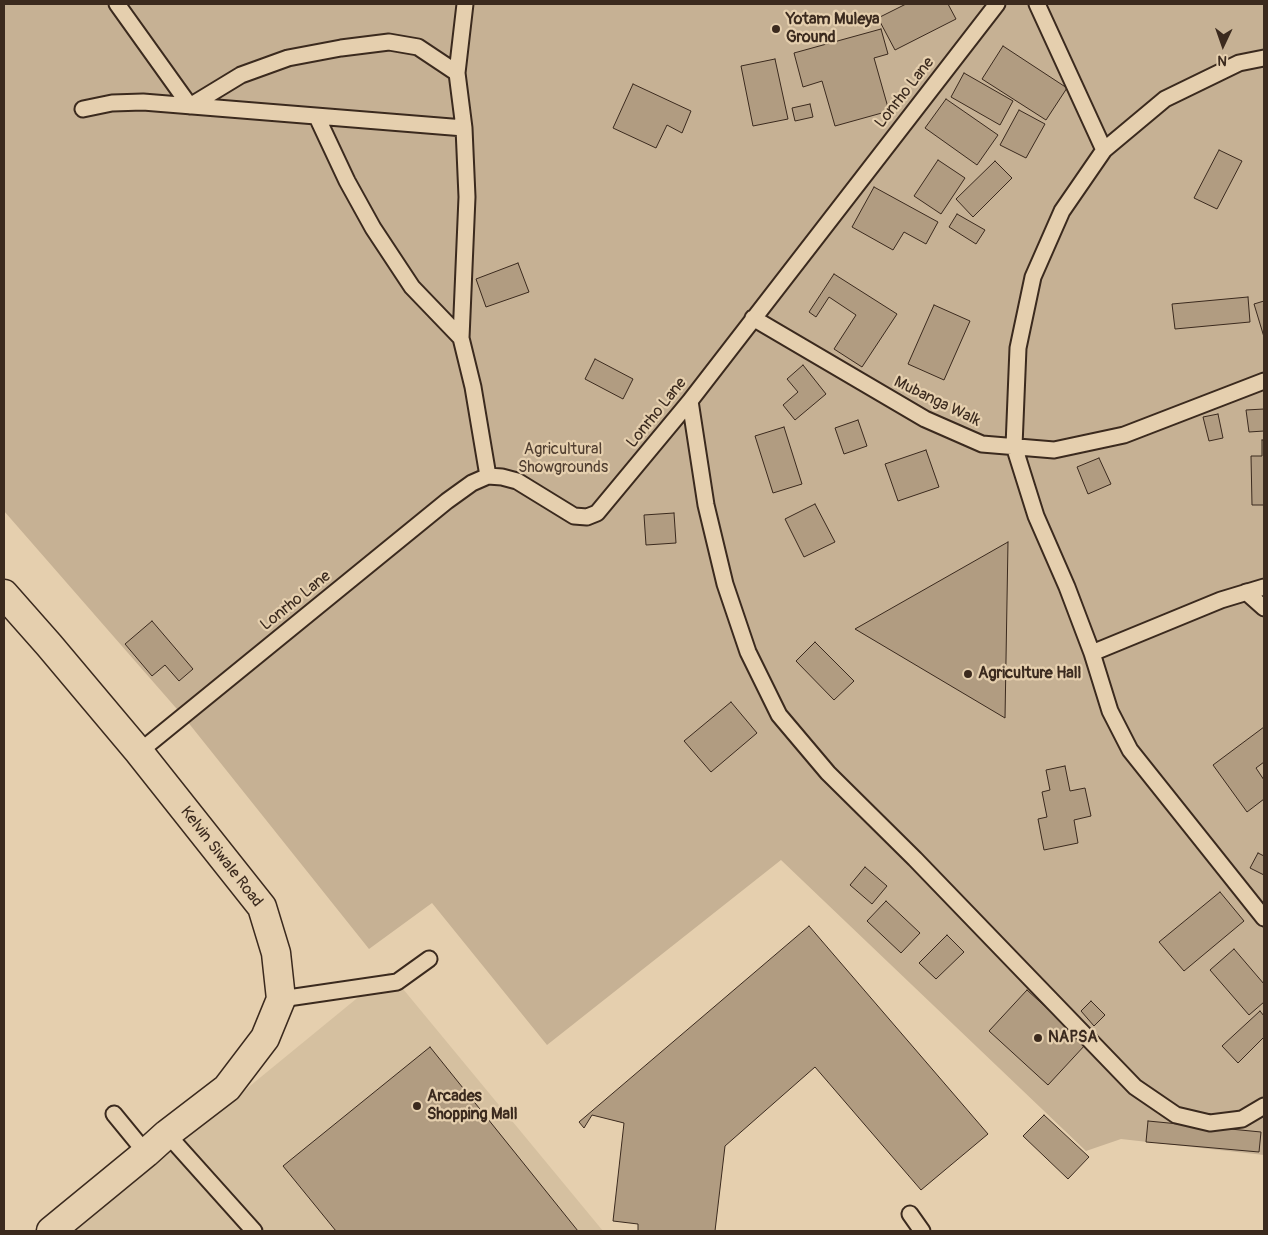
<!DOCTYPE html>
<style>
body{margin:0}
#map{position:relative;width:1268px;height:1235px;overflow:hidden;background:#e5cfae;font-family:Pangolin,sans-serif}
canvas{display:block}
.frame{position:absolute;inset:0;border:5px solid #3b2a1e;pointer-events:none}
.north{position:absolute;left:1198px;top:20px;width:50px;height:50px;-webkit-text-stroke:4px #e5cfae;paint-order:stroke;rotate:183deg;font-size:14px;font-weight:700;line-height:20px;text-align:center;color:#3b2a1e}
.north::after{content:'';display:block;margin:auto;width:18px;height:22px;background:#3b2a1e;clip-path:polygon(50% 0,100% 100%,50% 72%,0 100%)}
</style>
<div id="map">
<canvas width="1268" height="1235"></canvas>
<div class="frame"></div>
<div class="north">N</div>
</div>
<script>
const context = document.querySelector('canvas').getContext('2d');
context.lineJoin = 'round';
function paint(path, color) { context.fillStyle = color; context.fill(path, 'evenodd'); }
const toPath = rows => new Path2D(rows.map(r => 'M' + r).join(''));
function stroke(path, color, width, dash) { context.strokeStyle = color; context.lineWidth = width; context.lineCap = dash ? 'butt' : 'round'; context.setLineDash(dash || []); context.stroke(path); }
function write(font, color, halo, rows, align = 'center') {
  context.font = font + ' Pangolin,sans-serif'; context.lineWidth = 4.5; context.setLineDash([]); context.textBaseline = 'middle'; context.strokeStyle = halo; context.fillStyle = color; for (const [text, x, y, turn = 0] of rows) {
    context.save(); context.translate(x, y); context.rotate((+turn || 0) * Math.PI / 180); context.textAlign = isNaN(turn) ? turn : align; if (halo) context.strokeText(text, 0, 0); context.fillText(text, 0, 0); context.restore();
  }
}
const built = toPath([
 [389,972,603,1231,73,1231]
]);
const green = toPath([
 [4,4,1264,4,1264,1155,1121,1139,1086,1151,781,860,547,1045,432,903,369,949,183,716,4,511]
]);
const building = toPath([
 [906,4,948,4,956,19,895,50,878,18,906,4],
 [881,29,888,54,874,58,889,111,835,126,822,81,803,87,794,53,881,29],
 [1003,46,1067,88,1046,120,982,79,1003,46],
 [775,59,788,119,753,126,741,66,775,59],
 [964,73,1013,101,1000,125,951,97,964,73],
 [633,84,691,111,682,133,667,125,656,148,613,128,633,84],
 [946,99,998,135,977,165,925,128,946,99],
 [810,104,813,117,795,121,792,108,810,104],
 [1019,110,1045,124,1026,158,1000,145,1019,110],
 [1219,150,1242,161,1217,209,1194,198,1219,150],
 [938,160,965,178,941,214,914,196,938,160],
 [995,161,1012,178,973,217,956,199,995,161],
 [874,187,938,222,926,244,904,232,893,250,852,227,874,187],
 [957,214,985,230,976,244,949,227,957,214],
 [518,263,529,292,486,307,476,279,518,263],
 [834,274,897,314,862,367,834,349,856,315,829,297,816,317,809,312,834,274],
 [1248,297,1250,322,1175,329,1172,304,1248,297],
 [1264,301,1264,337,1254,304,1264,301],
 [934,305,970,321,944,380,908,364,934,305],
 [595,359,633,379,623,399,585,379,595,359],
 [803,365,826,394,795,420,783,405,798,392,787,379,803,365],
 [1264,409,1264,431,1249,432,1246,410,1264,409],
 [1218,414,1223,438,1209,441,1203,417,1218,414],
 [858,420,867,446,844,454,835,428,858,420],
 [784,427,802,484,773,493,755,436,784,427],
 [1262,440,1264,440,1264,505,1252,505,1251,456,1262,456,1262,440],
 [926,450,939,487,898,501,885,464,926,450],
 [1099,458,1111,484,1088,494,1077,467,1099,458],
 [815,504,835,542,804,557,785,519,815,504],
 [674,513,676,543,646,545,644,515,674,513],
 [1008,542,1005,718,855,629,1008,542],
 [152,621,193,669,179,681,165,665,152,676,125,644,152,621],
 [815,642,854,681,834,700,796,661,815,642],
 [731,702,757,733,711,772,684,741,731,702],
 [1264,727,1264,762,1256,768,1264,780,1264,799,1247,812,1213,765,1264,727],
 [1065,766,1070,791,1085,788,1091,816,1074,820,1078,843,1044,850,1038,819,1047,817,1042,792,1050,790,1046,770,1065,766],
 [1258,853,1264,856,1264,875,1250,868,1258,853],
 [865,867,887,886,872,904,850,885,865,867],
 [1220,892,1244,921,1184,971,1159,942,1220,892],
 [886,901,920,933,901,953,867,921,886,901],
 [809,926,988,1134,921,1190,815,1067,725,1146,715,1231,638,1231,638,1224,613,1221,624,1123,592,1115,584,1128,579,1122,809,926],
 [947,935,964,952,936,979,919,963,947,935],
 [1234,949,1264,984,1264,1002,1249,1015,1210,970,1234,949],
 [1027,990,1086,1044,1048,1085,989,1031,1027,990],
 [1091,1001,1105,1015,1094,1026,1081,1011,1091,1001],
 [1260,1011,1264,1016,1264,1037,1238,1063,1222,1046,1260,1011],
 [430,1047,578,1231,336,1231,283,1166,430,1047],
 [1044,1115,1089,1157,1068,1179,1023,1136,1044,1115],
 [1148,1121,1261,1132,1259,1152,1146,1142,1148,1121]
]);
const lane = toPath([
 [117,4,190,106,241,75,288,58,341,48,389,42,418,47,457,73],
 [1037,4,1104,150],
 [1264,58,1239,63,1165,99,1104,150,1062,211,1033,277,1018,348,1014,446,1036,516,1067,587,1092,653,1110,711,1130,750,1264,918],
 [83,109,112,103,143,102,464,128],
 [317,117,347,181,373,228,412,287,461,338,473,387,488,476],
 [753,318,925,419,982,444,1054,450,1124,435,1264,381],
 [461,338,467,197,464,128,457,73,465,4],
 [690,401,706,505,725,584,748,652,779,715,828,773,915,859,1135,1087,1176,1115,1210,1123,1242,1119,1264,1106],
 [1246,592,1264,608],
 [1092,653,1221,600,1264,587],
 [139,752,447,501,472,483,488,476,502,477,517,481,574,516,587,517,597,513,690,401,997,4],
 [281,999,397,982,429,959],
 [114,1114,146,1153],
 [167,1134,254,1231],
 [910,1214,922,1231]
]);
const street = toPath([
 [4,594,49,645,139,752,262,907,276,953,281,999,265,1038,227,1088,167,1134,146,1153,51,1231]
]);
const markers = [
 [776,29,5,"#3b2a1e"],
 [968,674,5,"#3b2a1e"],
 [1038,1038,5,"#3b2a1e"],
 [417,1106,5,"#3b2a1e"]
];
const poiNames = [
 ["Yotam Muleya",786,20],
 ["Ground",786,38],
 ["Agriculture Hall",978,674],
 ["NAPSA",1048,1038],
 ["Arcades",427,1097],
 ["Shopping Mall",427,1115]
];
const streetNames = [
 ["Lonrho Lane",905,93,-52],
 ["Mubanga Walk",937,402,26],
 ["Lonrho Lane",657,413,-51],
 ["Lonrho Lane",296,601,-39],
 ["Kelvin Siwale Road",221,857,52]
];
const parkNames = [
 ["Agricultural",563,450],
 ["Showgrounds",563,468]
];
paint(built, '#d5c0a0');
paint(green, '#c6b194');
paint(building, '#b19c81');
stroke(building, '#3b2a1e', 1);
stroke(lane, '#3b2a1e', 19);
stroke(street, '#3b2a1e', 31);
stroke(lane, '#e5cfae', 15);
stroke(street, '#e5cfae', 28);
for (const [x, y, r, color] of markers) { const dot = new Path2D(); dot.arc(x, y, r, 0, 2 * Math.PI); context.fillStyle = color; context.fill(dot); stroke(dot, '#e5cfae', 2); }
write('bold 16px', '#3b2a1e', '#e5cfae', poiNames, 'left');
write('16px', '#3b2a1e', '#e5cfae', streetNames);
write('16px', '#503e30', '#e5cfae', parkNames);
</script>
